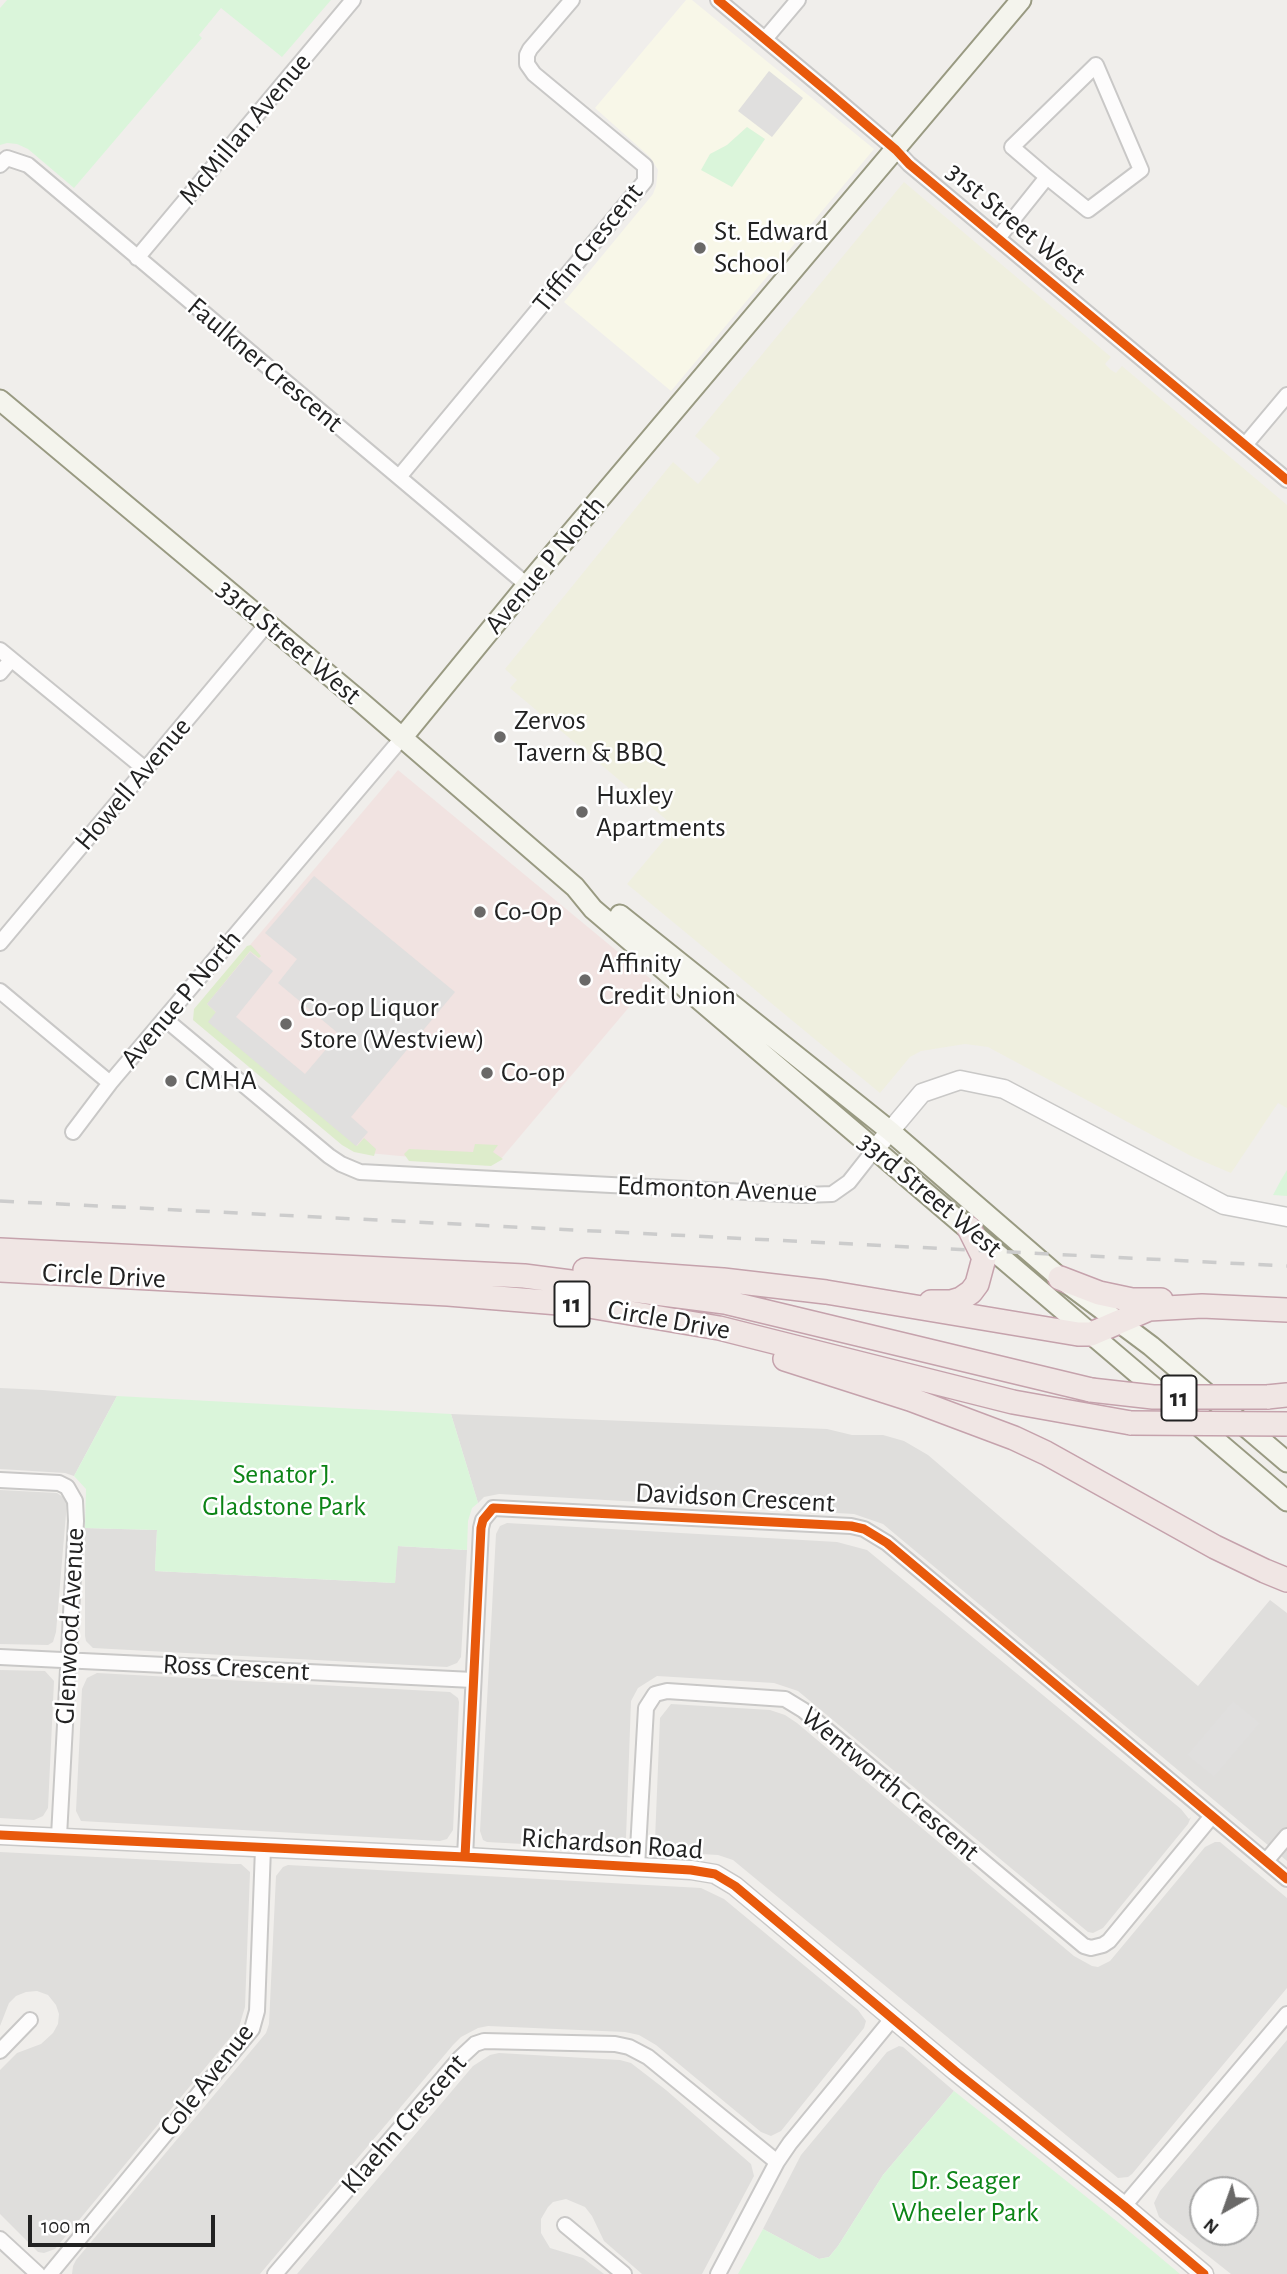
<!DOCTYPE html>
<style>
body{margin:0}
#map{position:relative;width:1287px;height:2274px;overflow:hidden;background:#f0eeeb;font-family:"Alegreya Sans",sans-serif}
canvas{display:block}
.north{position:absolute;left:1189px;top:2176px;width:70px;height:70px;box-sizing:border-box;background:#fff;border:2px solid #a7a7a7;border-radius:50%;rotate:220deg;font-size:19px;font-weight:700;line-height:28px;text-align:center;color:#222}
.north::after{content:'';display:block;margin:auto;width:24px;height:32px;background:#6a6968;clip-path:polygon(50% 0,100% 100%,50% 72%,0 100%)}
.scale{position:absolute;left:28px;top:2215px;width:187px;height:32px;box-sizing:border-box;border:4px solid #222;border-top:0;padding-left:9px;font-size:21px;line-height:24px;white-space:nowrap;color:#222;-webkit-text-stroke:5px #fff;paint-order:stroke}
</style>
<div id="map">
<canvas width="1287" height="2274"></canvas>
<div class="north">N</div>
<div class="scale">100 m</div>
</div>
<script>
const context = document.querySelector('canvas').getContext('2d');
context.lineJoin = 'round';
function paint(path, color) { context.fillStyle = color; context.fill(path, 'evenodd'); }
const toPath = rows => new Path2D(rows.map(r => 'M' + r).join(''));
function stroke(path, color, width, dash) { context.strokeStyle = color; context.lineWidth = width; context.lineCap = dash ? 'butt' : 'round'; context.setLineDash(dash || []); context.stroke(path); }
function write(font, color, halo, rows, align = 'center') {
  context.font = font + ' "Alegreya Sans",sans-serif'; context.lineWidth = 5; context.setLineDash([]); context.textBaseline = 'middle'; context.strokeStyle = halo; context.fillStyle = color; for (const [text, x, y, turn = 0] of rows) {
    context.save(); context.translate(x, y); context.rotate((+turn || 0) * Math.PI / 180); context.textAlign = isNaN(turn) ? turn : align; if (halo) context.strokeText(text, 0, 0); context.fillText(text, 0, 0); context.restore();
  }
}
const residential = toPath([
 [0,1388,43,1390,117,1396,74,1476,65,1473,0,1469],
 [451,1414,827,1429,852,1435,883,1435,904,1441,928,1455,1198,1686,1270,1600,1287,1613,1287,1861,883,1524,854,1514,499,1494,484,1497,478,1503],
 [0,1490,57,1493,63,1497,67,1502,56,1632,53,1642,48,1645,0,1644],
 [507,1523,837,1542,867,1550,1181,1809,1189,1819,1191,1817,1188,1824,1103,1928,1093,1933,1088,1932,798,1691,774,1683,657,1676,638,1688,631,1701,626,1838,622,1847,613,1849,487,1842,483,1840,480,1831,496,1534,500,1526],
 [85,1528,157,1530,155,1571,395,1583,397,1546,467,1550,461,1657,457,1663,447,1667,93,1648,86,1641,85,1636],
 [0,1670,45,1671,54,1681,48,1808,43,1816,34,1820,0,1818],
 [97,1673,450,1692,458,1698,459,1702,453,1830,447,1839,440,1841,81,1821,76,1811,82,1689,87,1678],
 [671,1704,770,1710,785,1715,797,1723,1074,1956,1092,1966,1098,1967,1110,1961,1205,1847,1215,1842,1220,1842,1287,1898,1287,1988,1132,2174,1128,2177,1118,2178,733,1860,718,1855,667,1852,658,1848,655,1840,660,1718],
 [0,1852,233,1864,241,1864,250,1872,245,2007,239,2027,55,2249,44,2253,38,2252,0,2214,0,2070,17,2053,41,2044,53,2033,58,2024,59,2014,56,2005,48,1995,37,1991,26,1992,16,1996,9,2003,0,2026],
 [288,1865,701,1888,724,1899,858,2010,866,2021,864,2028,781,2131,771,2136,761,2132,656,2045,639,2035,625,2032,488,2026,478,2028,461,2037,453,2045,260,2274,72,2274,73,2266,76,2260,266,2033,269,2024,276,1876,283,1867],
 [1287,2040,1287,2274,1231,2274,1159,2217,1154,2203,1160,2191],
 [1203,2190,1245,2190,1245,2232,1203,2232],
 [899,2046,903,2047,954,2091,883,2175,838,2246,829,2257,819,2259,763,2229,801,2155,887,2052],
 [499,2053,620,2060,631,2063,666,2090,751,2164,754,2176,702,2274,642,2274,604,2241,592,2216,585,2207,566,2199,553,2202,548,2207,541,2219,541,2233,550,2248,583,2258,604,2274,297,2274,473,2066,490,2055]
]);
const commercial = toPath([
 [398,770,652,980,500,1160,487,1164,357,1152,196,1009]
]);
const education = toPath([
 [686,0,692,0,874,149,671,391,564,302,653,194,656,186,658,170,650,157,595,108]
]);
const farmland = toPath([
 [904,182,1111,357,1105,364,1111,370,1116,373,1122,366,1287,505,1287,1108,1278,1103,1231,1173,1191,1156,988,1047,965,1044,921,1051,910,1057,880,1093,627,884,675,827,510,688,517,680,505,669,673,462,698,484,720,458,695,436]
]);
const grass = toPath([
 [251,945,261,956,259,958,250,951,207,1004,357,1146,364,1138,376,1149,374,1156,354,1152,342,1145,193,1020,194,1009,247,946],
 [475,1144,498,1145,493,1152,503,1159,491,1166,409,1161,404,1154,409,1149,473,1152]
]);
const park = toPath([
 [7,0,331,0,282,57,221,8,199,35,202,38,74,188,28,149,17,144,7,143,0,145,0,8],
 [747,127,765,139,732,187,701,170,710,154,727,145],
 [1287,1170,1287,1196,1273,1195,1281,1180],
 [117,1396,451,1414,478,1503,472,1508,468,1521,467,1550,398,1546,395,1583,155,1571,157,1530,85,1528,86,1489,74,1476],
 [954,2091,1124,2227,1180,2274,738,2274,763,2229,819,2259,829,2257,838,2246,883,2175]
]);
const parking = toPath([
 [769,71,803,98,772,137,738,111],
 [314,876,455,992,351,1117,368,1132,356,1146,208,1022,216,1012,207,1004,250,952,273,971,236,1017,305,1074,339,1034,278,983,297,959,265,933],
 [1233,1701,1260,1723,1214,1777,1187,1755]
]);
const minor = toPath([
 [718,0,828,92,896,150,909,164,1287,480],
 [765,39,798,0],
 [0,165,7,158,28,165,527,585],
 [999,237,1047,177,1088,210,1141,170,1096,65,1012,147,1047,177],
 [137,258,353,0],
 [1245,445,1287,395],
 [399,477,645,181,645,166,534,74,527,64,527,55,530,49,572,0],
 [0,650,145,769],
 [0,673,11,660],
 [0,943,267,624],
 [0,991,110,1083],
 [165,1019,329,1156,341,1164,360,1172,804,1195,832,1194,849,1182,875,1149],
 [73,1132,110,1083,402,738],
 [0,1480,59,1483,67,1487,75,1501,76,1521,59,1836],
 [0,1657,473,1680],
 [465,1857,481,1528,483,1520,493,1508,851,1526,864,1529,887,1543,1287,1879],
 [1266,1861,1287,1836],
 [637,1867,646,1708,655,1694,667,1691,785,1699,803,1710,1084,1946,1091,1948,1103,1945,1109,1941,1212,1816],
 [0,2051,30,2020],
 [1124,2206,1287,2014],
 [565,2225,624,2274],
 [0,2239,38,2274],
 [50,2274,252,2029,257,2011,263,1848],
 [275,2274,460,2058,475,2044,484,2041,615,2044,629,2047,648,2057,777,2162],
 [718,2274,777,2162,790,2143,892,2019]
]);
const tertiary = toPath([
 [875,1149,922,1093,960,1080,1004,1089,1224,1205,1287,1217],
 [0,1835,465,1857,691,1870,715,1874,735,1886,955,2071,1124,2206,1204,2274]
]);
const secondary = toPath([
 [0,400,361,702,575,887,593,909,1287,1501],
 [402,738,527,585,1021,0],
 [620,915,890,1131,1060,1278,1151,1346,1287,1462]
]);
const trunk = toPath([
 [0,1250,524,1276,725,1302,1091,1390],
 [0,1270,448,1294,583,1305,719,1328,1013,1402,1131,1423],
 [585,1270,723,1280,826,1292,1078,1334,1091,1334,1149,1309,1202,1306,1287,1310],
 [1060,1278,1099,1293,1132,1300,1161,1300],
 [931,1302,951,1302,961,1299,971,1292,977,1284,984,1258,969,1228],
 [785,1359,910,1399,1014,1438,1046,1453,1215,1547,1265,1571,1287,1580],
 [1267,1397,1287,1395]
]);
const rail = toPath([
 [0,1201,1287,1266]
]);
const trunkBridge = toPath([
 [1091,1390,1153,1397,1267,1397],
 [1131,1423,1287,1424]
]);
const cycleway = toPath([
 [718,0,828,92,896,150,909,164,1287,480],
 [0,1835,465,1857,691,1870,715,1874,735,1886,955,2071,1124,2206,1204,2274],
 [465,1857,481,1528,483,1520,493,1508,851,1526,864,1529,887,1543,1287,1879]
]);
const markers = [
 [700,248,7,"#6a6968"],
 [500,737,7,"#6a6968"],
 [582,812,7,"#6a6968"],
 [480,912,7,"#6a6968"],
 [585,980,7,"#6a6968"],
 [286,1024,7,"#6a6968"],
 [487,1073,7,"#6a6968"],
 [171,1081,7,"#6a6968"]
];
const shields = [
 [572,1304,35],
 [1179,1398,35]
];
const shieldNames = [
 ["11",572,1304],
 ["11",1179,1398]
];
const streetNames = [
 ["McMillan Avenue",245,129,-50],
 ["31st Street West",1016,223,40],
 ["Tiffin Crescent",588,248,-51],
 ["Faulkner Crescent",265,365,40],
 ["Avenue P North",545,565,-50],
 ["33rd Street West",289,642,40],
 ["Howell Avenue",133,784,-50],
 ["Avenue P North",181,999,-50],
 ["Edmonton Avenue",717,1189,2],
 ["33rd Street West",930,1195,40],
 ["Circle Drive",104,1276,3],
 ["Circle Drive",669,1320,10],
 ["Davidson Crescent",735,1498,3],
 ["Glenwood Avenue",70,1626,-87],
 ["Ross Crescent",236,1668,3],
 ["Wentworth Crescent",890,1784,40],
 ["Richardson Road",612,1844,4],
 ["Cole Avenue",207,2080,-52],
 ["Klaehn Crescent",404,2124,-49]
];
const poiNames = [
 ["St. Edward",714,232],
 ["School",714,264],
 ["Zervos",514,721],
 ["Tavern & BBQ",514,753],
 ["Huxley",596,796],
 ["Apartments",596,828],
 ["Co-Op",494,912],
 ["Affinity",599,964],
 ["Credit Union",599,996],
 ["Co-op Liquor",300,1008],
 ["Store (Westview)",300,1040],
 ["Co-op",501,1073],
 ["CMHA",185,1081]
];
const parkNames = [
 ["Senator J.",284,1475],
 ["Gladstone Park",284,1507],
 ["Dr. Seager",965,2181],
 ["Wheeler Park",965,2213]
];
paint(residential, '#dfdedc');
paint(commercial, '#f1e3e1');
paint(education, '#f8f7e8');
paint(farmland, '#efefdf');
paint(grass, '#ddeccb');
paint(park, '#daf5da');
paint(parking, '#e0dfde');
stroke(minor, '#c9c8c7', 18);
stroke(tertiary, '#c9c8c7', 21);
stroke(secondary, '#999a82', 23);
stroke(trunk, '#c5a2ac', 26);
stroke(minor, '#fdfcfc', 14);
stroke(tertiary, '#fdfcfc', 18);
stroke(secondary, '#f4f4ed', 19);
stroke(trunk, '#f0e6e4', 23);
stroke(rail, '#ccc', 3.5, [14, 14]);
stroke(trunkBridge, '#c5a2ac', 26, []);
stroke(trunkBridge, '#f0e6e4', 23);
stroke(cycleway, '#e8590c', 9);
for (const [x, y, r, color] of markers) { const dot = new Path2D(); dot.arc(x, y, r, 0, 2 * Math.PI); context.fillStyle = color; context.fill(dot); stroke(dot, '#fff', 2.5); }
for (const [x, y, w] of shields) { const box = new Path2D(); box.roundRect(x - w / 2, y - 22.5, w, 45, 5); context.fillStyle = '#fff'; context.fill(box); stroke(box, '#222', 2); }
write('bold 26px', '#222', null, shieldNames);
write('28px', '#222', '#fff', streetNames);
write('28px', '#222', '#fff', poiNames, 'left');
write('28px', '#0c8416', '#fff', parkNames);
</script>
